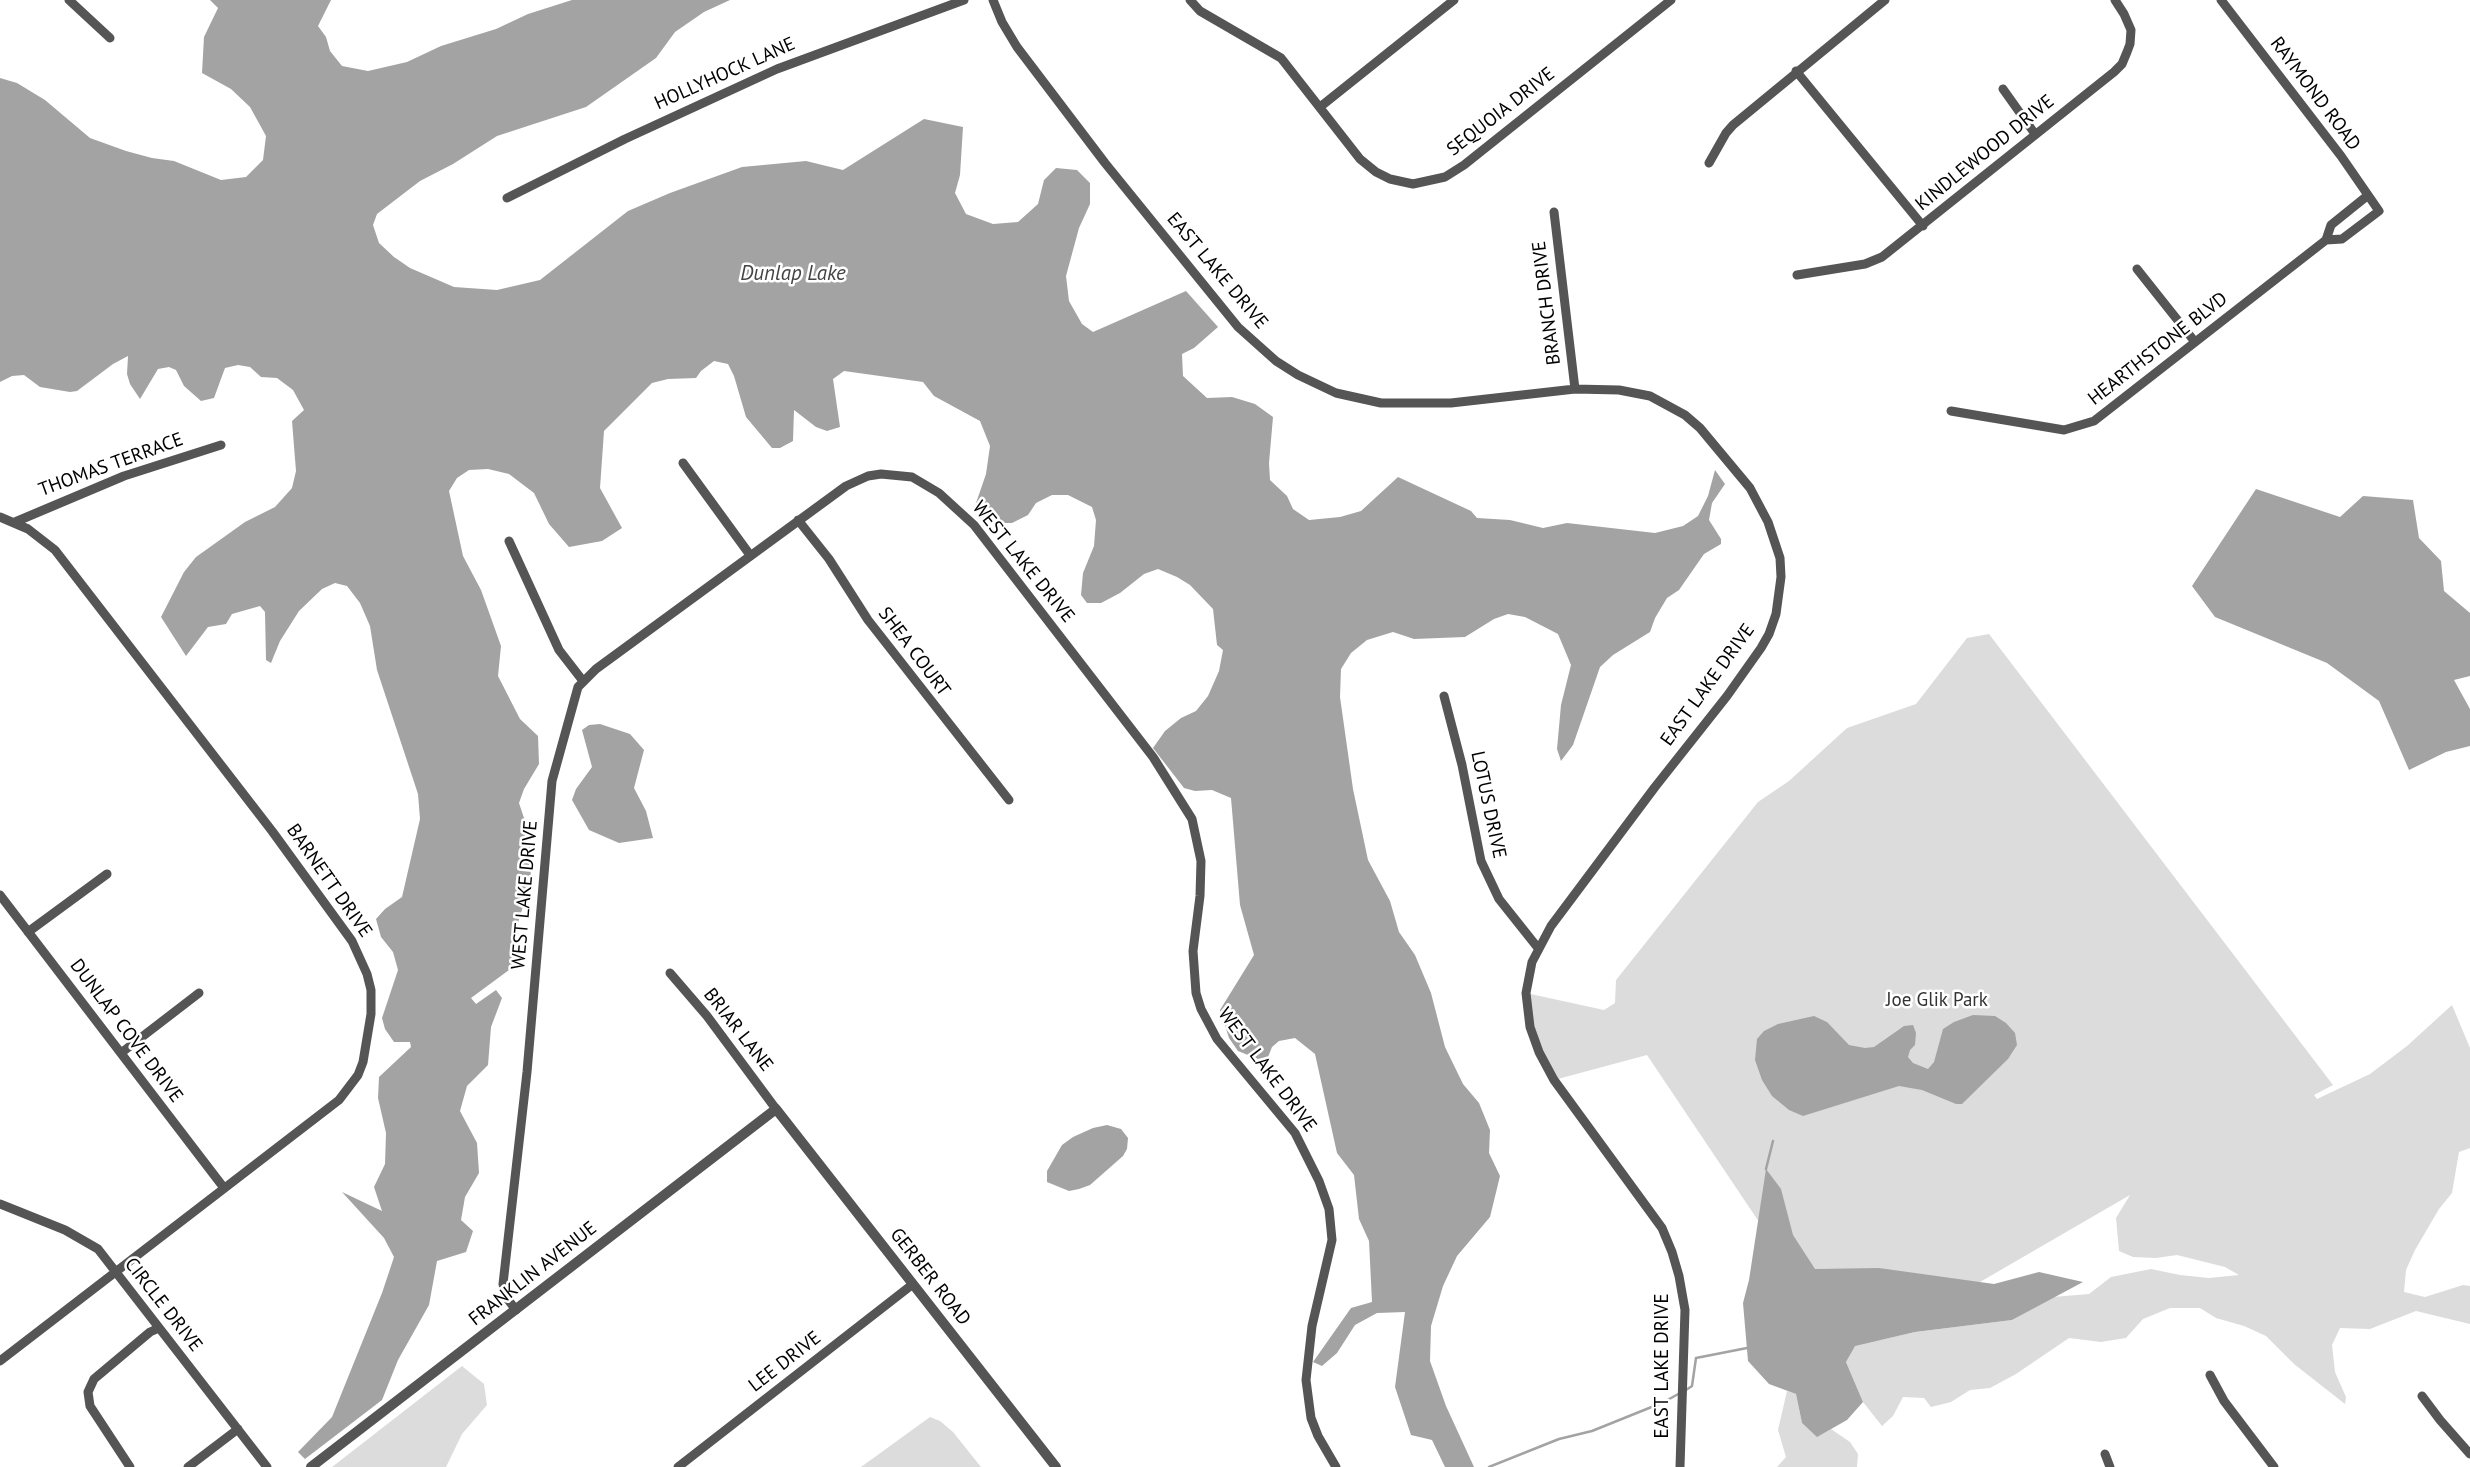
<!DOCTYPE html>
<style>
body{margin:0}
canvas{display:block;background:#fff}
</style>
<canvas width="2470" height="1467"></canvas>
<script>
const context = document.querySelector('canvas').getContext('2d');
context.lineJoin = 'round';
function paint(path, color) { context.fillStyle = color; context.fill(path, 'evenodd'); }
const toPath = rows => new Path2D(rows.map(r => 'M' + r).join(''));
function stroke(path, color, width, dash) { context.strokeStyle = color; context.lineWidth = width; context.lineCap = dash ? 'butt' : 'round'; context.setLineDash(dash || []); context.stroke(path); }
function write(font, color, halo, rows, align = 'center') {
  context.font = font + ' "PT Sans",sans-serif'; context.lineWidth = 5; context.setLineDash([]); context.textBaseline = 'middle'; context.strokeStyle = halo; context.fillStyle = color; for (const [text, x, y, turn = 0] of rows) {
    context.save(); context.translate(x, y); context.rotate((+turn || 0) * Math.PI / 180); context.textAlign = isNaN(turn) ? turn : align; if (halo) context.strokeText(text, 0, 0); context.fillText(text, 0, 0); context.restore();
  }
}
const green = toPath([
 [1989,634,2333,1085,2314,1095,2317,1099,2370,1074,2407,1046,2452,1005,2470,1048,2470,1148,2459,1152,2452,1193,2439,1209,2415,1250,2406,1270,2404,1292,2425,1297,2463,1285,2470,1286,2470,1324,2416,1311,2370,1329,2340,1328,2332,1345,2335,1372,2346,1397,2345,1404,2294,1364,2266,1336,2244,1326,2216,1318,2200,1308,2170,1308,2143,1319,2126,1338,2101,1342,2069,1338,2016,1374,1990,1388,1970,1390,1951,1402,1931,1407,1924,1398,1903,1397,1893,1416,1882,1426,1863,1402,1846,1362,1849,1356,1647,1055,1554,1080,1539,1052,1526,993,1604,1010,1615,1003,1616,980,1758,802,1789,781,1847,728,1916,704,1967,638],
 [2130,1195,2116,1218,2119,1251,2133,1257,2156,1258,2177,1255,2225,1267,2239,1275,2209,1278,2180,1275,2151,1269,2111,1277,2089,1294,2053,1297,2012,1320,1915,1332,1880,1340],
 [462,1366,484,1384,487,1405,462,1434,446,1467,332,1467],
 [1787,1391,1796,1394,1802,1423,1817,1436,1831,1429,1850,1442,1858,1454,1857,1467,1777,1467,1786,1457,1778,1430],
 [930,1417,940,1421,953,1432,981,1467,861,1467]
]);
const water = toPath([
 [210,0,331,0,318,26,326,37,330,51,342,66,368,71,407,62,441,46,496,29,528,14,572,0,730,0,704,12,675,32,656,58,586,107,497,136,453,164,420,181,377,214,373,225,379,243,394,257,410,268,454,287,497,290,540,280,628,211,670,193,742,167,806,161,843,170,924,119,963,127,960,175,955,193,966,214,993,224,1018,222,1038,204,1044,180,1056,168,1077,170,1090,183,1090,204,1079,228,1066,276,1069,301,1082,324,1093,332,1186,291,1218,327,1194,348,1182,354,1183,376,1207,398,1232,397,1255,404,1273,417,1269,463,1270,480,1287,496,1293,509,1309,520,1340,517,1361,511,1398,477,1471,511,1477,518,1510,520,1543,528,1567,523,1655,533,1683,526,1698,516,1708,496,1715,470,1725,484,1712,503,1709,520,1721,539,1721,544,1704,554,1679,590,1667,598,1655,618,1650,632,1613,655,1600,667,1573,745,1561,761,1557,749,1561,705,1571,665,1558,634,1525,617,1508,614,1494,619,1465,637,1414,639,1393,632,1367,640,1351,653,1341,669,1340,697,1353,789,1368,860,1390,901,1399,932,1415,955,1431,993,1445,1047,1463,1084,1479,1103,1490,1130,1489,1153,1500,1176,1490,1217,1457,1256,1443,1286,1431,1326,1430,1361,1446,1406,1474,1467,1445,1467,1432,1440,1411,1435,1395,1387,1405,1312,1377,1313,1355,1325,1337,1353,1322,1366,1313,1362,1351,1308,1372,1302,1369,1241,1359,1219,1354,1175,1337,1153,1315,1054,1295,1038,1279,1041,1272,1047,1268,1057,1258,1059,1238,1051,1229,1038,1220,1010,1254,955,1240,905,1231,798,1212,790,1195,791,1184,788,1153,748,1165,731,1181,718,1196,711,1208,696,1219,671,1223,650,1217,645,1213,609,1190,585,1177,577,1158,569,1144,574,1120,593,1101,603,1087,603,1081,595,1083,573,1094,546,1096,520,1092,507,1068,495,1052,495,1036,503,1028,515,1012,523,998,523,975,506,986,474,990,446,980,421,934,396,923,382,844,371,833,379,840,427,827,431,816,427,794,410,793,441,780,448,772,448,746,417,734,376,728,364,714,361,701,371,696,378,668,379,652,383,604,431,600,488,622,528,602,541,569,547,549,524,534,493,509,474,488,469,469,470,457,478,449,491,463,556,481,590,501,646,498,676,520,719,538,736,539,764,524,789,519,803,529,833,531,880,514,936,515,961,509,970,471,998,476,1004,496,990,502,998,491,1027,488,1065,467,1086,460,1111,477,1143,479,1173,465,1197,461,1220,473,1231,466,1252,437,1261,429,1305,398,1360,382,1400,305,1459,298,1452,332,1417,382,1293,394,1257,384,1238,342,1192,382,1211,374,1187,385,1164,386,1133,378,1098,379,1077,411,1047,410,1042,394,1042,385,1029,382,1018,398,970,393,952,381,937,376,919,385,909,402,897,420,819,418,794,377,670,370,626,360,603,347,586,335,583,322,589,299,611,280,641,271,663,266,660,265,612,260,606,232,614,226,624,208,627,186,656,161,617,184,572,196,557,245,522,275,507,292,488,296,471,292,421,304,410,293,390,277,378,261,377,250,367,238,365,225,368,214,398,201,401,184,386,176,370,169,367,158,369,140,399,130,384,127,374,128,356,113,364,77,391,70,392,40,387,24,375,12,376,0,382,0,78,17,83,45,100,90,138,126,151,152,158,174,161,221,180,246,177,263,160,266,136,250,107,231,89,202,73,204,37,218,8],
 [2256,489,2340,517,2363,496,2413,500,2419,538,2441,561,2444,591,2470,613,2470,676,2454,680,2470,709,2470,746,2446,752,2409,770,2379,701,2327,663,2215,617,2192,586],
 [600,724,630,734,644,750,634,788,646,811,653,838,619,843,589,830,572,800,576,789,592,767,582,730,589,725],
 [1973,1015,1995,1016,2006,1023,2015,1033,2017,1045,2008,1059,1962,1104,1956,1104,1922,1090,1899,1086,1803,1116,1789,1110,1772,1096,1762,1080,1755,1060,1757,1039,1764,1031,1778,1024,1814,1016,1827,1022,1849,1045,1865,1048,1874,1047,1904,1026,1913,1025,1916,1033,1915,1045,1910,1050,1908,1057,1913,1063,1928,1069,1934,1062,1943,1029,1954,1022],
 [1107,1125,1121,1129,1128,1138,1127,1149,1123,1156,1090,1185,1079,1189,1069,1191,1047,1182,1047,1171,1062,1145,1073,1137,1093,1128],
 [1766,1169,1781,1189,1793,1235,1815,1269,1879,1268,1994,1284,2039,1272,2083,1282,2012,1320,1915,1332,1855,1346,1846,1362,1863,1402,1847,1420,1817,1437,1802,1423,1796,1394,1769,1384,1748,1361,1743,1303,1749,1280]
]);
const stream = toPath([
 [1766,1169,1773,1141],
 [1686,1390,1692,1386,1696,1358,1747,1348],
 [1489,1467,1559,1439,1592,1431,1664,1402,1680,1393]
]);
const minor = toPath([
 [69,0,110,38],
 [993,0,1002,22,1017,47,1105,163,1238,327,1276,361,1298,375,1336,393,1381,403,1451,403,1575,389,1619,390,1650,396,1685,415,1700,428,1750,488,1768,522,1780,558,1781,577,1776,614,1769,634,1761,648,1727,696,1655,787,1551,926,1532,962,1526,993,1530,1027,1539,1052,1554,1080,1662,1228,1672,1252,1679,1276,1685,1310,1680,1467],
 [1190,0,1200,11,1281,58,1360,159,1376,172,1390,179,1413,184,1445,177,1464,165,1671,0],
 [2221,0,2341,156,2379,211,2342,239,2326,240],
 [1796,71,1923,226],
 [2003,89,2035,134],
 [1320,107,1454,0],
 [1709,163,1726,133,1733,125,1885,0],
 [507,198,625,139,777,69,964,0],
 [1554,212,1575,389],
 [2326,240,2331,225,2367,196],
 [2137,269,2195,342],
 [1797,275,1865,264,1882,257,2114,72,2122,64,2127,52,2130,44,2131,30,2124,14,2115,0],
 [1951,411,2064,430,2094,421,2326,240],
 [683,463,750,555],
 [0,517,28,529,55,550,272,831,352,941,367,974,371,990,371,1014,363,1062,358,1075,339,1100,0,1361],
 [798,520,829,559,868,620,1009,800],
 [15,522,124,476,221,445],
 [509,541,559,650,583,681],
 [1444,696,1462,765,1481,861,1499,899,1538,948],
 [0,895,224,1188],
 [28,932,107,874],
 [670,973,707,1016,776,1109],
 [121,1053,199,993],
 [0,1204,65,1230,98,1249,267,1467],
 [516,1310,506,1297,503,1284,527,1072,552,781,578,687,596,669,846,486,868,476,881,474,912,477,939,493,974,525,1153,757,1192,819,1201,861,1200,896,1193,951,1196,993,1201,1009,1217,1039,1295,1133,1319,1181,1329,1209,1332,1240,1312,1326,1306,1380,1311,1418,1318,1436,1336,1467],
 [2210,1375,2224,1401,2274,1467],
 [2422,1396,2440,1420,2470,1454],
 [2105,1454,2110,1467],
 [130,1467,90,1406,88,1392,94,1379,150,1332,159,1328],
 [188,1467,238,1429],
 [678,1467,913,1284]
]);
const tertiary = toPath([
 [311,1467,776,1109,1056,1467]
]);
const streetNames = [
 ["HOLLYHOCK LANE",725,74,-24],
 ["RAYMOND ROAD",2315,94,53],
 ["SEQUOIA DRIVE",1501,112,-38],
 ["KINDLEWOOD DRIVE",1985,153,-39],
 ["EAST LAKE DRIVE",1217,271,50],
 ["BRANCH DRIVE",1547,303,-97],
 ["HEARTHSTONE BLVD",2158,349,-38],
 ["THOMAS TERRACE",111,465,-20],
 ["WEST LAKE DRIVE",1023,562,51],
 ["SHEA COURT",914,652,53],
 ["EAST LAKE DRIVE",1708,685,-54],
 ["LOTUS DRIVE",1488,805,78],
 ["BARNETT DRIVE",329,881,55],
 ["WEST LAKE DRIVE",525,895,-85],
 ["BRIAR LANE",738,1030,52],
 ["DUNLAP COVE DRIVE",126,1031,53],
 ["WEST LAKE DRIVE",1267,1070,53],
 ["FRANKLIN AVENUE",533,1274,-38],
 ["GERBER ROAD",930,1277,52],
 ["CIRCLE DRIVE",163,1305,52],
 ["LEE DRIVE",785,1362,-38],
 ["EAST LAKE DRIVE",1663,1366,-90]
];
const parkNames = [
 ["Joe Glik Park",1937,1001]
];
const waterNames = [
 ["Dunlap Lake",793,274]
];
paint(green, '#dcdcdc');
paint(water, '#a3a3a3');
stroke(stream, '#a3a3a3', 2.5);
stroke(minor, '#555', 9);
stroke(tertiary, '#555', 10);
write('19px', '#000', '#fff', streetNames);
write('19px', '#333', '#fff', parkNames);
write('italic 21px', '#444', '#fff', waterNames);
</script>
